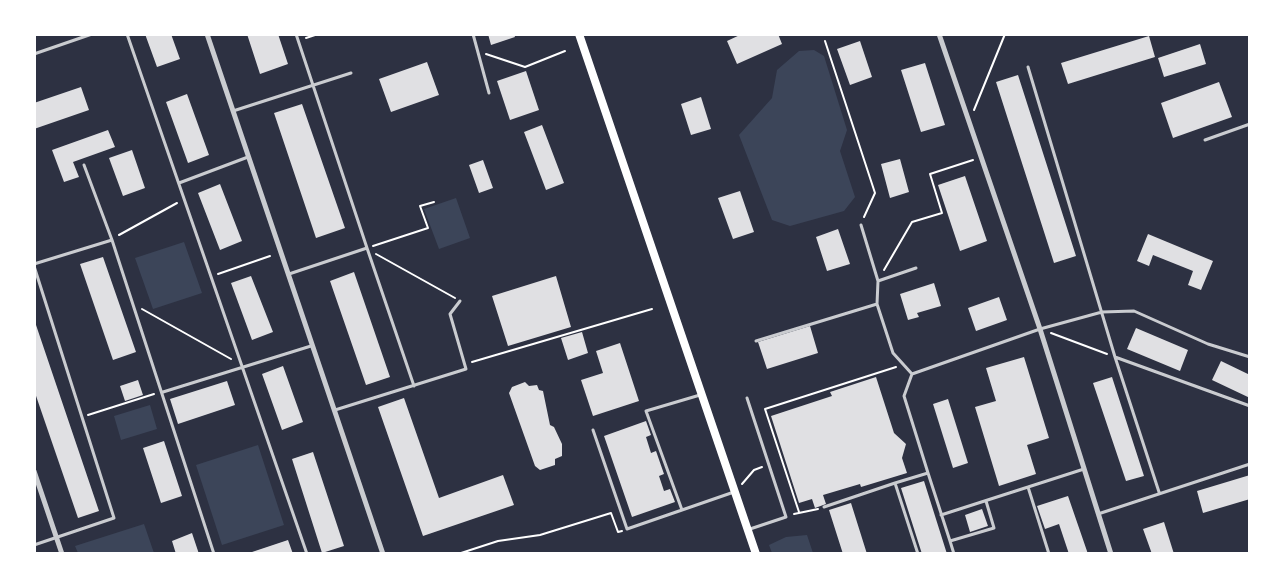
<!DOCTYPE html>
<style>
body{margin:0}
#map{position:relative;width:1284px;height:588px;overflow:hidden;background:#2d3142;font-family:Barlow,sans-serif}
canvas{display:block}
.frame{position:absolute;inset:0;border:36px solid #fff;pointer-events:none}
</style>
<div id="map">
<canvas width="1284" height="588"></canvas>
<div class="frame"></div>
</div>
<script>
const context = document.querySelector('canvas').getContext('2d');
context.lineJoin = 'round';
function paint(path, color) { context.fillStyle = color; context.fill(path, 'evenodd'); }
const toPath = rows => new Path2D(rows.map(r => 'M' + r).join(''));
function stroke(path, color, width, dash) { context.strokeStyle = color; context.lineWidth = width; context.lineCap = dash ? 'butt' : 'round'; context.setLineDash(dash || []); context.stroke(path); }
const green = toPath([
 [814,50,824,56,847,130,840,151,855,197,844,211,790,226,772,220,739,135,772,98,777,70,799,51],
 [456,198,470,238,439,249,424,209],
 [184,242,202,293,153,309,135,258],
 [150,405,157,429,121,440,114,416],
 [258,445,284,525,222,545,196,465],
 [144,524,154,553,78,553,75,546],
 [807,535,813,553,772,553,769,545,786,537]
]);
const building = toPath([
 [145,34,171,34,180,59,157,67],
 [247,34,278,34,288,64,260,74],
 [488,34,514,34,515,37,491,45],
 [742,34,778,34,782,44,737,64,727,41],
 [1149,36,1155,57,1068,84,1061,63],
 [860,41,872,77,850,85,837,49],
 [1200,44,1206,64,1164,77,1158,58],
 [427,62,439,95,391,112,379,79],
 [925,63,945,125,921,132,901,70],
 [526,71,539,110,510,120,497,81],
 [1018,75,1076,256,1054,263,996,82],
 [1219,82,1232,117,1173,138,1161,103],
 [81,87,89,110,34,129,34,103],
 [187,94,209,155,188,163,166,102],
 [701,97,711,129,691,135,681,104],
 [302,104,345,228,316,238,274,113],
 [542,125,564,183,546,190,524,132],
 [108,130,115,147,73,162,79,177,64,182,52,150],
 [132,150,145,188,123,196,109,158],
 [900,159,909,192,890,198,881,164],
 [483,160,493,188,479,193,469,165],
 [965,176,987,241,960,251,938,185],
 [220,184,242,241,220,250,198,193],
 [740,191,754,232,733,239,718,198],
 [838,229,850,264,827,271,816,237],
 [1148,234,1213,261,1201,290,1188,285,1193,271,1153,255,1149,266,1137,261],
 [103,257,136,352,113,360,80,264],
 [354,272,390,377,366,385,330,281],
 [251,276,273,332,252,340,231,283],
 [556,276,571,327,508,346,492,296],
 [934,283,941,306,917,313,919,317,908,320,900,294],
 [999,297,1007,320,976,331,968,308],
 [35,322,99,511,78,518,34,390],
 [810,326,818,353,767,369,758,342],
 [1136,328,1188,350,1180,371,1127,349],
 [582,332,588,353,568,360,561,338],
 [620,343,639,401,593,416,581,380,603,373,596,351],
 [1024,357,1049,438,1027,445,1036,474,999,486,975,407,996,401,986,368],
 [1221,361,1250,375,1250,398,1212,380],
 [283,366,303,422,282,430,262,374],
 [876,377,894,433,906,444,902,458,907,473,861,487,860,484,823,495,826,504,815,508,812,499,799,503,771,416,832,396,830,392],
 [1112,377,1144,476,1126,481,1093,383],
 [138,380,143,395,125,401,120,386],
 [227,381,235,405,178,424,170,399],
 [525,382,529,386,537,385,539,390,543,391,550,425,554,427,562,444,562,456,555,459,555,465,540,470,535,466,509,393,512,387],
 [404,398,439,498,503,475,514,505,423,536,378,407],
 [948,399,968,463,953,468,933,404],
 [646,421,651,435,646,437,651,453,656,451,664,474,659,476,664,491,670,489,675,502,632,517,604,436],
 [164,441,182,496,161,503,143,448],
 [313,452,344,546,322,553,292,459],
 [1250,475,1250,499,1203,513,1197,491],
 [924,481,947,554,922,554,901,488],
 [1068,496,1088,554,1069,554,1059,524,1045,529,1037,506],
 [851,503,867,554,843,554,829,510],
 [982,509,988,526,970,532,965,515],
 [1164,522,1174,554,1152,554,1143,529],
 [192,533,199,554,176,554,172,541],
 [288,540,293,554,249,554,249,553]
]);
const path = toPath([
 [306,38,318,34],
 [825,41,875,193,864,217],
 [486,54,525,67,565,51],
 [974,110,1005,34],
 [119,235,177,203],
 [373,246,428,228,420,206,434,202],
 [376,254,455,298],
 [884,270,912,222,942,213,930,174,973,160],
 [218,274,270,256],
 [142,309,231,359],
 [1051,333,1107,354],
 [472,362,652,309],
 [88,415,154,394],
 [742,484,754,470,762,467],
 [799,512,765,409,896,367],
 [794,514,818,509],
 [458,554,498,541,540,535,611,513,618,532,622,531]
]);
const service = toPath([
 [127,34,307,554],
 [473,34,489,93],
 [823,34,827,34],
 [34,54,92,34],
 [1028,67,1115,357],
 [233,111,351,73],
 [1205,140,1250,124],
 [84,165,112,240],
 [179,183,248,157],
 [861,225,878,281],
 [367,248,414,386],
 [34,264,112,240,214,554],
 [34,266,114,518,34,545],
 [916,268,878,281,877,304,893,353,912,374,1040,329,1102,312,1134,311,1208,344,1250,357],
 [289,274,367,248,296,34],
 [756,341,877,304],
 [912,374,904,396,928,473,895,483,918,554],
 [163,392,311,346],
 [700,395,646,411,682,510,734,492],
 [747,398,786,517,750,529],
 [335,410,466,369,450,314,460,301],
 [593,430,627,529,682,510],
 [928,473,950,541,994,528,986,501],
 [1028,487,1049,554],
 [1159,492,1115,357,1250,406],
 [824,507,895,483],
 [1098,514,1250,464],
 [941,515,1084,469],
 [950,541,954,554]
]);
const minor = toPath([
 [207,34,383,554],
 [939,34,1040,329,1111,554],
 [34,471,62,554]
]);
const secondary = toPath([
 [579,34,756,554]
]);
paint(green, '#3c4559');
paint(building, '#e0e0e3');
stroke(path, '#fff', 2);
stroke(service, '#caccd0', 3);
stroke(minor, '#caccd0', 5);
stroke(secondary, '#fff', 8);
</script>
